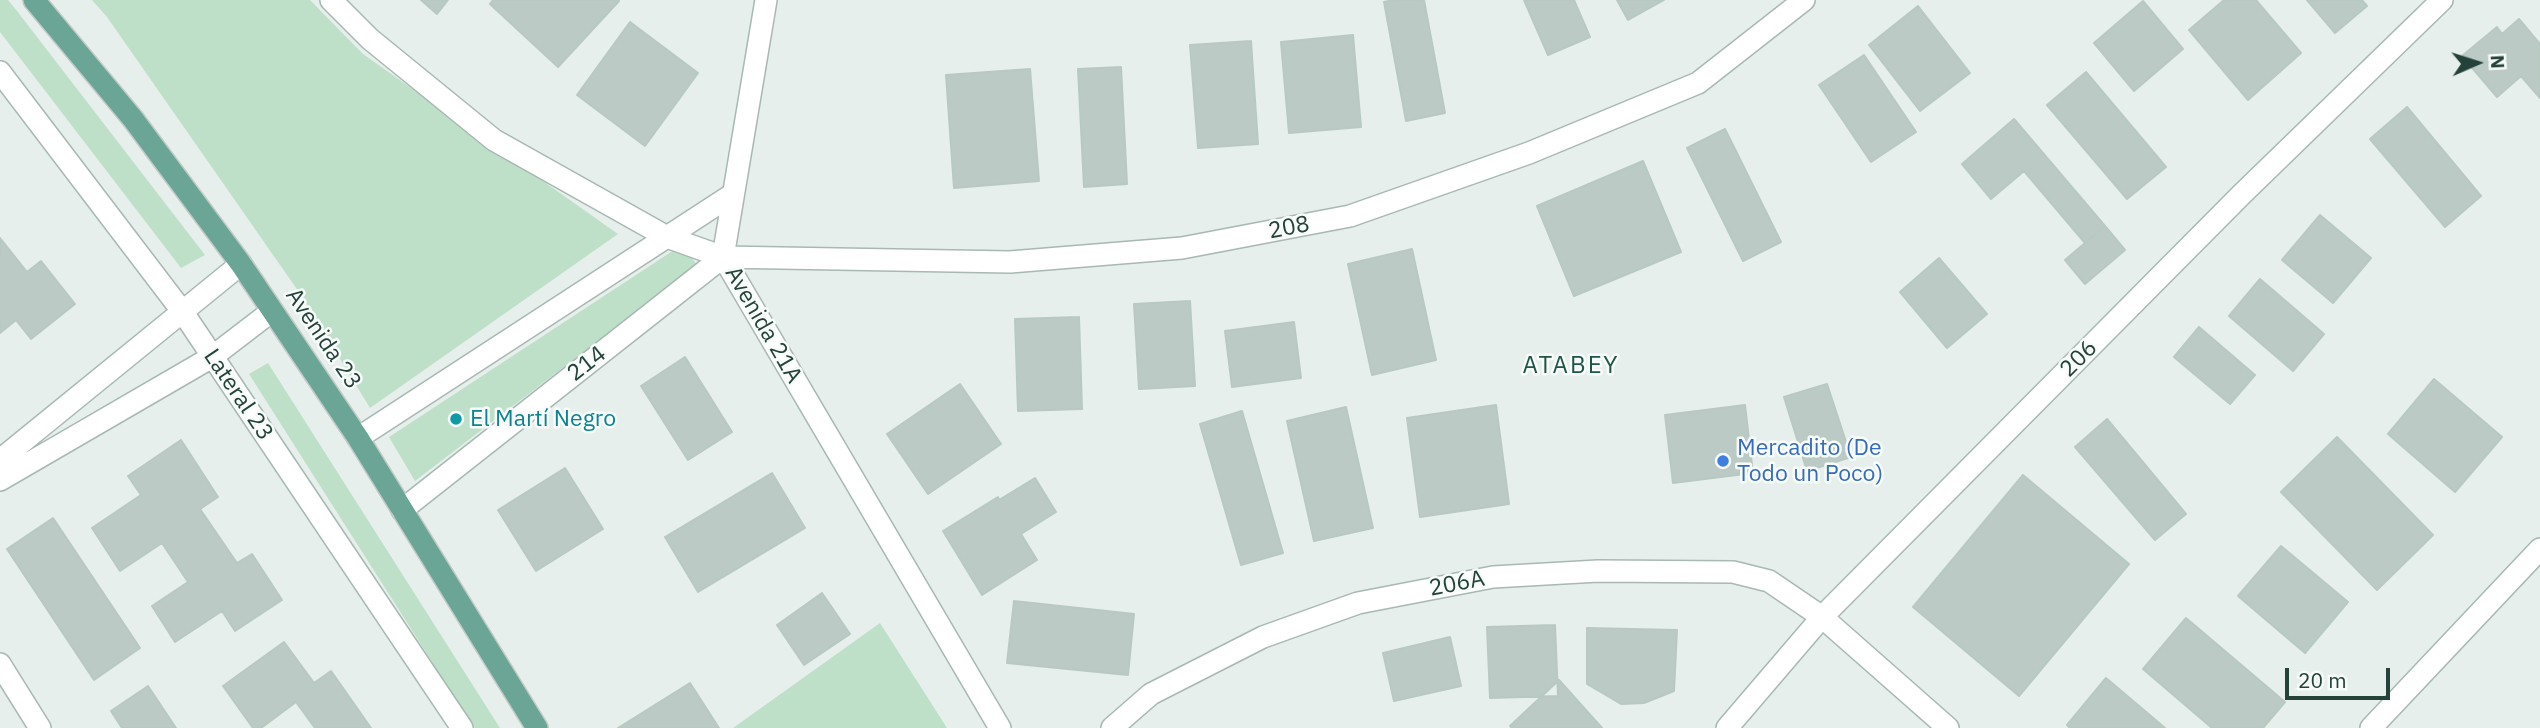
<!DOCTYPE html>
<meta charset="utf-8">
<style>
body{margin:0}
#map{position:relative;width:2540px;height:728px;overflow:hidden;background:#e6efeb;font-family:"IBM Plex Sans",sans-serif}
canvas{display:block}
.north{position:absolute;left:2442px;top:28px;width:70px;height:70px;-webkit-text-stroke:5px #f7fbf9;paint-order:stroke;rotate:87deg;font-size:19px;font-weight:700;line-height:28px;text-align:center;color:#24423a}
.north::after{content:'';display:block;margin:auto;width:24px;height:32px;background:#24423a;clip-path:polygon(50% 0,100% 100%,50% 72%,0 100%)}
.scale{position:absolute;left:2285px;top:668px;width:105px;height:32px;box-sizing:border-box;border:4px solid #24423a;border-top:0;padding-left:9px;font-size:21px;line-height:24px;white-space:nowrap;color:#24423a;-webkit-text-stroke:5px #f7fbf9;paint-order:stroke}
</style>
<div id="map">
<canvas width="2540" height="728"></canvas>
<div class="north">N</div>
<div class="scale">20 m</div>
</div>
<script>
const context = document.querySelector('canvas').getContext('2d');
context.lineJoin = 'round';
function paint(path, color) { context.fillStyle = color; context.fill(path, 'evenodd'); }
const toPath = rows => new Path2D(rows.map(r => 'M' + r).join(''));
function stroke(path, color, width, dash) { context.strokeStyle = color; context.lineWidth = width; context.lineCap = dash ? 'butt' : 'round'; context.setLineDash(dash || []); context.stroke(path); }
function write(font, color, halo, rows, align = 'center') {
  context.font = font + ' "IBM Plex Sans",sans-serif'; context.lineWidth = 5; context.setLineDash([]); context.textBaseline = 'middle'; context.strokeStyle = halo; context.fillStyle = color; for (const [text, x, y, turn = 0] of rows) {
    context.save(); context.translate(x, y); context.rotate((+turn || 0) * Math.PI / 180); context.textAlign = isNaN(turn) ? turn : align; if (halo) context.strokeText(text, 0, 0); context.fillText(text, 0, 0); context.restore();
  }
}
const green = toPath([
 [0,0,8,0,17,11,205,255,181,268,0,32],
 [92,0,310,0,363,54,618,234,370,408,301,295,107,17],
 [680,249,687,251,697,265,415,481,389,437,671,252],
 [268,363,500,728,474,728,249,374],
 [880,623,947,728,733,728]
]);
const building = toPath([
 [421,0,448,0,437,14,421,0],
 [493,0,618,0,619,1,558,67,490,4,493,0],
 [1393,0,1424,0,1445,113,1406,121,1384,2,1393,0],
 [1524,0,1574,0,1590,37,1548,55,1524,0],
 [1617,0,1664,0,1628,20,1617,0],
 [2224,0,2256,0,2301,53,2248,100,2189,30,2224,0],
 [2307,0,2362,0,2367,6,2335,33,2307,0],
 [2143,1,2183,49,2134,91,2094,43,2143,1],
 [1918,6,1970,73,1920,111,1869,45,1918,6],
 [2519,19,2540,44,2540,98,2521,76,2497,97,2462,56,2497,27,2502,34,2519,19],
 [630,22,698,73,645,146,577,95,630,22],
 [1353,35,1361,127,1289,133,1281,42,1353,35],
 [1251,41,1258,144,1198,148,1190,45,1251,41],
 [1864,55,1916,132,1871,162,1819,85,1864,55],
 [1121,67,1127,184,1084,187,1078,69,1121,67],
 [1030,69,1039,181,954,188,946,75,1030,69],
 [2086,72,2166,167,2127,199,2047,105,2086,72],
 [2407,107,2481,196,2445,227,2370,139,2407,107],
 [2014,119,2105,226,2085,243,2024,171,1991,199,1962,164,2014,119],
 [1725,129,1781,242,1743,261,1687,148,1725,129],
 [1643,161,1681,252,1574,296,1537,206,1643,161],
 [2320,215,2371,258,2333,303,2282,260,2320,215],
 [2105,226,2125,250,2085,284,2065,260,2105,226],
 [0,238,27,272,41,261,75,304,31,339,16,320,0,333,0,238],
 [1412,249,1436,360,1372,375,1348,264,1412,249],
 [1939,258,1987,314,1947,348,1900,292,1939,258],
 [2260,279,2324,334,2293,371,2229,316,2260,279],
 [1190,301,1195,386,1139,389,1134,304,1190,301],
 [1079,317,1082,409,1018,411,1015,319,1079,317],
 [1294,322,1301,378,1232,387,1225,331,1294,322],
 [2199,327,2255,375,2230,404,2174,357,2199,327],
 [685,357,732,432,688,460,641,386,685,357],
 [2434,379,2502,437,2455,492,2388,434,2434,379],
 [960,384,1001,444,928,494,887,434,960,384],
 [1827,384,1851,457,1807,471,1784,397,1827,384],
 [1496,405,1509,504,1420,517,1407,418,1496,405],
 [1745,405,1753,473,1673,483,1665,415,1745,405],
 [1346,407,1373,528,1314,541,1287,421,1346,407],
 [1242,411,1283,553,1241,565,1200,424,1242,411],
 [2107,419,2186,514,2155,540,2075,447,2107,419],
 [2337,437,2433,535,2377,590,2281,492,2337,437],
 [181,440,218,497,200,509,237,563,252,554,282,600,235,631,222,611,175,642,152,606,188,582,162,543,120,571,92,528,141,495,128,476,181,440],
 [565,468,603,529,536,571,498,510,565,468],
 [772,473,805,528,698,592,665,537,772,473],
 [2023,475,2129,564,2019,696,1913,607,2023,475],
 [1035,478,1056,512,1021,534,1037,560,982,595,943,531,998,497,999,500,1035,478],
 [53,518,140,648,94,680,7,549,53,518],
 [2281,546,2348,602,2305,653,2238,596,2281,546],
 [822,593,850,634,804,665,777,625,822,593],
 [1014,601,1134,614,1128,675,1007,663,1014,601],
 [2186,618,2285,702,2263,728,2212,728,2143,669,2186,618],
 [1555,625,1558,696,1490,698,1487,627,1555,625],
 [1587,628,1677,630,1674,691,1644,703,1621,704,1587,684,1587,628],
 [1450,637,1461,686,1394,701,1383,653,1450,637],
 [284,642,314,683,331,671,371,728,315,728,296,702,261,728,253,728,223,686,284,642],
 [2106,678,2165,728,2070,728,2067,725,2106,678],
 [1559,680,1602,728,1512,728,1510,726,1559,680],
 [690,683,719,728,618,728,690,683],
 [148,686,176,728,122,728,111,711,148,686]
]);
const minor = toPath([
 [331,0,370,39,494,140,667,237,723,257,1010,262,1182,248,1350,216,1529,153,1698,83,1804,0],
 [0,72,182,311,462,728],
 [723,257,1000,728],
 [358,438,733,194],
 [0,460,241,264],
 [0,480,212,357,272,311],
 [402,510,723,257,766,0],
 [0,664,40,728],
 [1112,728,1151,694,1263,637,1358,603,1493,577,1598,571,1733,572,1769,581,1822,617,1948,728],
 [1727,728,1822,617,2241,195,2442,0],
 [2371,728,2540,549]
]);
const major = toPath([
 [34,0,133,119,241,264,358,438,537,728]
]);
const markers = [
 [456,419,7,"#0f9aa8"],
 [1723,461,7,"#3f7fe0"]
];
const streetNames = [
 ["208",1289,228,-11],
 ["Avenida 21A",763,325,60],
 ["Avenida 23",323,339,56],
 ["206",2079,359,-45],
 ["214",587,364,-38],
 ["Lateral 23",238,395,56],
 ["206A",1457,584,-11]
];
const cultureNames = [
 ["El Martí Negro",470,419]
];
const shopNames = [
 ["Mercadito (De",1737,448],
 ["Todo un Poco)",1737,474]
];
const neighbourhoodNames = [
 ["ATABEY",1571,366]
];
paint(green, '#bfe0c8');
paint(building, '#bbcac4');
stroke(building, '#b8c9c2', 2);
stroke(minor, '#a8b8b2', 24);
stroke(major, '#c2cac8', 24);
stroke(minor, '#fff', 21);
stroke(major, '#6aa596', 21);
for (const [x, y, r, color] of markers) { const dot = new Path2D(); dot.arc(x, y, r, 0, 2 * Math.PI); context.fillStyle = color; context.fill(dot); stroke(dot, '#f7fbf9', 2.5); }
write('23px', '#24423a', '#f7fbf9', streetNames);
write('23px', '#0d838f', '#f7fbf9', cultureNames, 'left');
write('23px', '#366cbe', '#f7fbf9', shopNames, 'left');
context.letterSpacing = '2px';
write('24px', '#1f5548', '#f7fbf9', neighbourhoodNames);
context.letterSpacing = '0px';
</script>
